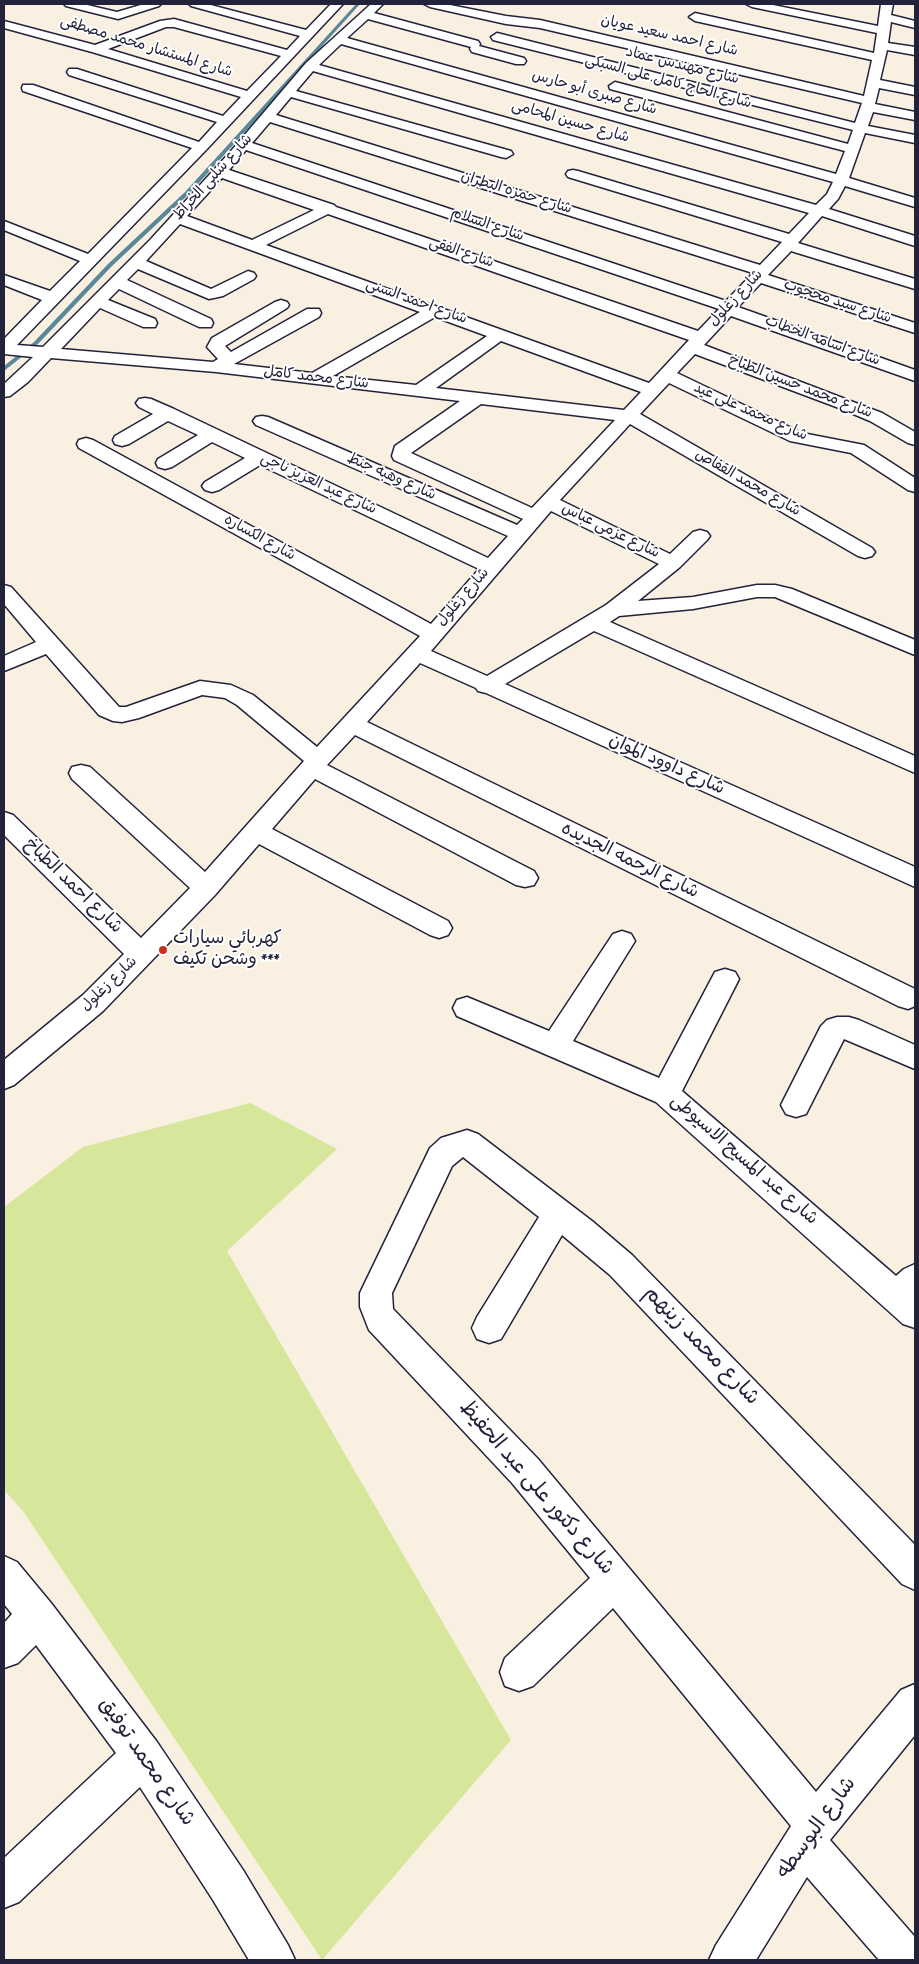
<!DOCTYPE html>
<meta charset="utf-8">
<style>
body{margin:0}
#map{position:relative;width:919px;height:1964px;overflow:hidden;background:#faf0e2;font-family:"Gochi Hand",sans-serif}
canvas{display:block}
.frame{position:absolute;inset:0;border:5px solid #22223b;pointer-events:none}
</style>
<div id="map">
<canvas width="919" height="1964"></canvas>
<div class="frame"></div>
</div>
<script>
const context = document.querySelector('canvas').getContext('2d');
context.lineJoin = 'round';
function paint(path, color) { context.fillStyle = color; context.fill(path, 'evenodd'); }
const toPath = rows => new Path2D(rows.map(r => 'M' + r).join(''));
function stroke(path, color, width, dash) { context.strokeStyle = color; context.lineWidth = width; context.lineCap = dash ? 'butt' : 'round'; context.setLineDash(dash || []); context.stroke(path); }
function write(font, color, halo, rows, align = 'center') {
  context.font = font + ' "Gochi Hand","Playpen Sans Arabic",sans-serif'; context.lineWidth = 4; context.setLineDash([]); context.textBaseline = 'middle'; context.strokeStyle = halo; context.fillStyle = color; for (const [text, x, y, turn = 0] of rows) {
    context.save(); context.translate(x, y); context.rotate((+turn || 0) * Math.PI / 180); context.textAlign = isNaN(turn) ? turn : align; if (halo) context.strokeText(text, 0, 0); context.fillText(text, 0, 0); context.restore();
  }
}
const green = toPath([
 [250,1103,337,1149,227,1251,511,1740,322,1960,23,1511,4,1490,4,1207,83,1147]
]);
const stream = toPath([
 [356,4,360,4,189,194,112,266,38,344,4,371,4,366,34,342,108,264,185,192,356,4]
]);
const minor = toPath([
 [64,4,83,4,117,12,144,4,161,4,159,6,118,19,66,6,64,4],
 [189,4,207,4,306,30,331,4,343,4,206,150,17,345,43,347,150,240,231,151,306,63,371,4,383,4,374,13,478,41,480,44,479,46,524,58,526,61,524,64,516,64,472,52,470,49,471,47,368,19,347,38,836,174,845,151,610,89,609,86,615,82,848,144,853,130,493,40,491,37,497,33,855,123,862,103,540,28,506,24,430,7,424,4,445,4,506,16,540,20,864,96,872,60,695,21,689,17,695,13,874,53,877,33,752,7,746,4,768,4,878,26,881,4,893,4,891,15,915,21,915,28,891,22,888,43,915,47,915,55,887,50,880,80,915,87,915,95,879,88,875,104,915,112,915,120,873,112,868,126,915,135,915,143,865,133,849,178,915,198,915,207,845,186,838,199,829,209,915,236,915,246,822,216,798,243,915,279,915,289,791,251,768,275,915,323,915,333,761,283,738,307,915,370,915,381,731,316,704,345,882,413,915,432,915,445,908,443,870,421,839,408,695,354,677,373,802,433,864,445,915,478,915,492,908,490,851,453,790,441,669,383,640,414,872,548,875,552,872,556,865,558,858,556,630,424,560,500,670,554,693,532,700,530,707,532,710,536,707,540,680,567,638,601,693,597,757,585,775,585,792,589,915,640,915,655,775,597,757,597,693,609,619,616,610,622,915,756,915,773,594,631,505,684,915,867,915,887,486,693,478,691,476,688,420,663,367,722,915,989,915,1006,908,1009,898,1006,355,735,327,765,534,871,538,878,534,885,525,887,516,885,315,779,272,829,448,921,452,928,448,935,439,938,430,935,259,844,215,895,103,1011,14,1085,4,1089,4,1060,83,995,124,954,4,835,4,812,13,815,141,938,190,888,72,779,69,773,72,767,81,765,90,767,205,872,304,761,237,705,225,698,202,695,139,718,122,722,113,721,99,715,46,654,4,671,4,656,36,642,4,604,4,585,11,587,119,707,126,707,200,681,231,685,253,695,317,747,420,636,79,448,77,444,79,440,86,438,93,440,431,624,479,569,260,465,219,490,212,492,205,490,202,486,205,482,245,458,212,442,172,467,165,469,158,467,156,463,158,459,198,435,168,421,129,444,122,446,115,444,113,440,115,436,153,414,139,407,136,403,139,399,145,398,151,399,174,409,488,558,508,536,256,425,253,421,256,417,262,416,268,417,517,525,523,519,394,460,392,456,395,446,460,401,216,372,51,358,28,382,10,396,4,397,4,384,33,357,4,354,4,339,42,300,4,285,4,275,50,291,80,261,4,230,4,221,88,254,192,148,23,91,22,88,23,85,33,85,199,142,217,122,69,75,67,72,69,69,77,69,223,116,241,97,92,52,4,28,4,21,95,45,160,21,174,19,287,50,300,36,191,6,189,4],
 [166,27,174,27,281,56,247,91,108,49,166,27],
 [341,44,833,182,827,194,816,205,319,65,341,44],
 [313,71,809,213,789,234,578,171,573,170,568,171,566,174,568,177,782,242,760,265,276,115,291,97,501,157,506,158,513,154,511,151,296,91,313,71],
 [270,122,753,273,726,301,252,143,270,122],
 [246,150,719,309,698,331,336,207,334,205,229,170,246,150],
 [222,178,314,210,252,240,187,216,222,178],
 [328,214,689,340,649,383,266,245,328,214],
 [180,224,420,312,312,373,234,364,319,317,321,313,319,309,307,309,231,352,225,346,287,308,289,305,287,302,281,300,275,302,212,338,207,347,218,359,213,362,61,349,100,308,143,327,155,327,157,323,155,319,108,300,119,289,199,327,211,327,213,323,211,319,127,280,138,269,209,299,223,296,254,279,256,276,254,273,248,271,211,289,146,261,180,224],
 [435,317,487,336,416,385,333,376,435,317],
 [501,341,641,392,624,410,436,388,501,341],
 [481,404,615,420,532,508,411,453,481,404],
 [551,511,659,564,606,605,487,676,431,651,551,511],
 [622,931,631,934,635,941,573,1041,659,1078,715,972,725,969,735,972,739,979,682,1091,896,1276,904,1269,915,1264,915,1328,903,1324,656,1102,457,1016,453,1008,457,1000,467,997,549,1031,613,934,622,931],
 [837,1017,849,1017,859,1020,915,1045,915,1069,844,1039,806,1114,796,1117,786,1114,781,1105,821,1026,827,1020,837,1017],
 [467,1130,478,1134,592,1221,632,1255,915,1545,915,1590,902,1584,610,1275,562,1235,501,1339,489,1343,477,1339,472,1328,477,1317,539,1217,463,1157,452,1166,392,1293,393,1309,538,1459,816,1792,901,1690,915,1684,915,1735,830,1840,915,1937,915,1960,879,1960,807,1877,756,1960,709,1960,716,1945,791,1826,613,1608,533,1686,519,1691,505,1686,500,1672,505,1658,590,1578,512,1483,369,1330,360,1307,360,1293,430,1148,441,1138,467,1130],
 [4,1556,17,1562,51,1603,157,1742,243,1870,288,1945,295,1960,249,1960,213,1900,140,1787,19,1902,4,1908,4,1858,116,1753,36,1645,18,1663,4,1668,4,1623,12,1614,4,1604,4,1556]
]);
const markers = [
 [163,950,5,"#c8321e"]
];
const farStreetnames = [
 ["شارع احمد سعيد عويان",669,37,13],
 ["شارع المستشار محمد مصطفى",146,48,17],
 ["شارع مهندس عماد",682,67,14],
 ["شارع الحاج كامل على السبكى",668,83,15],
 ["شارع صبرى أبو حارس",594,94,16],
 ["شارع حسين المحامى",570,123,16],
 ["شارع شلبى الخراط",214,178,-48],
 ["شارع حمزه البطران",516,194,17],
 ["شارع السلام",487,226,19],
 ["شارع الفقى",461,254,19],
 ["شارع زغلول",737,299,-47],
 ["شارع احمد السنى",416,303,20],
 ["شارع سيد محجوب",837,303,18],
 ["شارع اسامه الخطاب",822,342,20],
 ["شارع محمد كامل",316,379,7],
 ["شارع محمد حسين الطباخ",800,388,21],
 ["شارع محمد على عيد",750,413,24],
 ["شارع وهبه جنط",391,478,24],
 ["شارع محمد القفاص",747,484,30],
 ["شارع عبد العزيز ناجى",318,485,25],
 ["شارع عزمى عباس",610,532,26],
 ["شارع الكساره",259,539,29],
 ["شارع زغلول",464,598,-49],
 ["شارع زغلول",110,985,-44]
];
const streetNames = [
 ["شارع داوود الموان",666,766,24],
 ["شارع الرحمه الجديده",629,862,26],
 ["شارع احمد الطباخ",72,887,44],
 ["شارع عبد المسيح الاسيوطى",743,1161,41]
];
const poiNames = [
 ["كهربائي سيارات",173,940],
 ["وشحن تكيف ***",173,961]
];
const nearStreetnames = [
 ["شارع محمد زينهم",700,1347,46],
 ["شارع دكتور على عبد الحفيظ",535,1489,49],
 ["شارع محمد توفيق",145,1763,55],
 ["شارع البوسطه",818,1829,-54]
];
paint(green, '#d6e69a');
paint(stream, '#598999');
stroke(minor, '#22223b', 3);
paint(minor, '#fff');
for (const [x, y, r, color] of markers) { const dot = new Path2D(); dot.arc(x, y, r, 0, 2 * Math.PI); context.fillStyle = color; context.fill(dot); stroke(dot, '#fff', 2); }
write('15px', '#22223b', '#fff', farStreetnames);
write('18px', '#22223b', '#fff', streetNames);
write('18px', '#22223b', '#fff', poiNames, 'left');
write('21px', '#22223b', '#fff', nearStreetnames);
</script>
